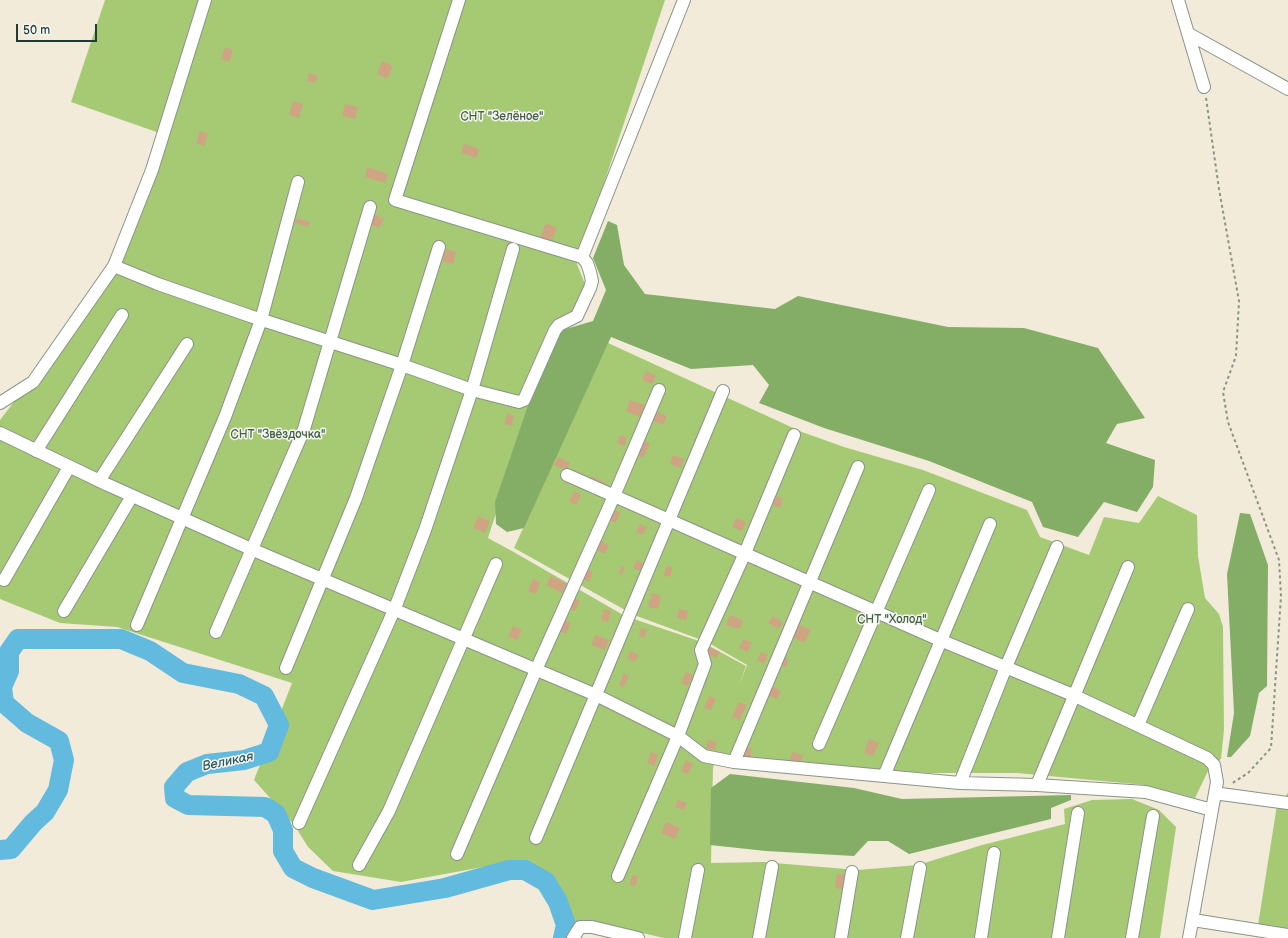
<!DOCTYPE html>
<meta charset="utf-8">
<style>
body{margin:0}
#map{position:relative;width:1288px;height:938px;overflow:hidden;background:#f2ebda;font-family:"Balsamiq Sans",sans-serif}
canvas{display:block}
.scale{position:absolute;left:16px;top:24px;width:81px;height:18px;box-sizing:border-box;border:2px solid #1f3d34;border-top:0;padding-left:5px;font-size:12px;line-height:14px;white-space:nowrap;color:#1f3d34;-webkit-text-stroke:3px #f6f6f2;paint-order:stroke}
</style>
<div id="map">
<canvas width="1288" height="938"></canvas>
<div class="scale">50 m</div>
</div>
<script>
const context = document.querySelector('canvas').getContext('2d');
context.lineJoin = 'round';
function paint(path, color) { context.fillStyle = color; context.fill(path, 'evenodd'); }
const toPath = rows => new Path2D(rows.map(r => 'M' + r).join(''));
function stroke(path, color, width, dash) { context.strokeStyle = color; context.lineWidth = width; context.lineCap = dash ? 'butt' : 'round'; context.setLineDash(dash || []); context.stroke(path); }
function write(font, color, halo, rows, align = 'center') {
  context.font = font + ' "Balsamiq Sans",sans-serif'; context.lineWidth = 3; context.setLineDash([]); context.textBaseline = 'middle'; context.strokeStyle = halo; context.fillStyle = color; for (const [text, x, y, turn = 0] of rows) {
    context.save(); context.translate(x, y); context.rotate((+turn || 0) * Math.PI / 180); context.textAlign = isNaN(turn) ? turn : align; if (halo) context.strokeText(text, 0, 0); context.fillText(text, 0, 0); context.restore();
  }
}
const green = toPath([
 [105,0,665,0,577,264,585,284,570,319,558,318,488,538,512,551,625,616,702,642,746,666,739,686,747,665,707,642,634,615,514,548,608,343,802,432,844,447,923,470,1027,510,1040,537,1089,555,1104,517,1139,523,1158,496,1197,515,1198,556,1205,598,1219,614,1223,627,1224,730,1221,759,1210,767,1195,798,1145,785,1017,773,930,773,782,765,716,756,713,768,711,863,763,862,857,870,918,865,982,845,1065,824,1064,809,1092,800,1132,799,1159,810,1176,827,1160,938,664,938,599,923,575,921,545,874,516,861,401,882,333,871,308,847,295,826,254,780,292,683,117,627,60,623,0,599,0,420,109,278,165,135,71,102],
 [1288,793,1288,930,1258,925,1277,805]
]);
const forest = toPath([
 [608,221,617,225,624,265,645,294,775,309,798,296,948,327,1024,328,1098,348,1145,418,1117,424,1106,443,1155,460,1153,487,1137,512,1104,502,1078,537,1043,527,1032,502,929,461,824,428,759,403,769,385,753,365,691,369,611,337,524,528,507,532,496,524,495,502,534,388,559,331,593,321,606,290,593,258],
 [1240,513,1250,514,1268,565,1267,686,1259,693,1250,736,1231,757,1227,757,1234,713,1227,574],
 [730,774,854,788,902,799,1071,795,1071,800,1051,808,1051,819,909,854,888,841,868,841,854,856,766,851,710,845,711,788]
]);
const river = toPath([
 [0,850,11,849,33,823,45,812,58,790,64,760,59,741,27,723,4,703,2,687,9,671,9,652,18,639,121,639,150,651,183,673,239,684,264,696,279,725,269,752,244,760,207,764,187,772,174,787,175,798,188,805,265,807,276,814,283,830,283,851,293,868,313,878,373,900,445,888,509,870,525,870,546,882,558,902,566,925,563,938]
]);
const building = toPath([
 [225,47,233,50,229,62,221,59],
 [382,61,393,66,387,79,377,74],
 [309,73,318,76,315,83,307,81],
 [293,101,303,104,299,118,289,115],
 [345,104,358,107,355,119,342,116],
 [200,131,208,134,204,146,196,143],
 [464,144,479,149,477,158,461,153],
 [367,167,388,174,385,183,365,177],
 [374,214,384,219,379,228,369,224],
 [297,218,310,222,308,227,295,223],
 [546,223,557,228,551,242,540,237],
 [446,249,456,252,453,264,442,261],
 [646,371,656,376,652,384,642,380],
 [630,400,645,405,640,417,626,411],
 [657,412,667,416,663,425,653,421],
 [508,413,514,416,511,426,504,424],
 [620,435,627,438,624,446,617,443],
 [643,440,650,444,643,458,635,454],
 [673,455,684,459,681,468,670,464],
 [558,457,570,463,566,470,554,465],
 [591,476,607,484,605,489,589,480],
 [574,491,581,495,576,505,569,502],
 [777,496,783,499,780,508,773,505],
 [611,509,620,512,616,523,607,519],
 [478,516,490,521,485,533,473,528],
 [736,518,746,522,742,531,732,527],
 [640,524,647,527,643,535,636,532],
 [602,541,609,546,604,554,597,550],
 [637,560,645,564,642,572,633,568],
 [621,566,625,567,622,575,619,574],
 [666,566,673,567,670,577,664,576],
 [586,569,593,572,589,582,582,578],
 [551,576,567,584,562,593,546,585],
 [533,579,540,582,536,594,528,591],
 [652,593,661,596,658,609,648,607],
 [574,598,580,601,575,611,569,608],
 [604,609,611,611,608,622,601,620],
 [679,609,688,611,686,620,677,618],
 [730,615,743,620,740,629,726,625],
 [773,616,783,622,778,629,768,623],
 [564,619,571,623,566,634,559,631],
 [798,624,811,630,804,643,792,637],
 [513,626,522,630,517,640,508,636],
 [641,628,647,629,644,638,639,636],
 [595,635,609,640,605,650,591,645],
 [744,639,752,643,747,652,739,648],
 [709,647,720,652,716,658,706,654],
 [631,651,639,655,635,662,627,658],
 [761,652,768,655,764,664,757,660],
 [783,657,789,659,786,667,780,665],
 [686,672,693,675,688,686,681,683],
 [624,673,629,676,624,687,619,685],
 [772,686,781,691,777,699,767,695],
 [709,696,716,699,711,710,704,708],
 [739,702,747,705,739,720,732,716],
 [869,739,879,743,873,756,864,752],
 [708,740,717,742,715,750,706,748],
 [745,747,752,749,750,759,742,757],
 [651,752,658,755,654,766,647,763],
 [792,752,803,755,800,766,789,763],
 [686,760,693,764,688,774,681,771],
 [678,800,687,803,684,810,675,807],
 [666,822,680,828,675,839,661,833],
 [837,874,848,875,846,890,835,888],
 [632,875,638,876,636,886,630,885]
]);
const path = toPath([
 [1206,98,1219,189,1239,301,1236,356,1223,392,1228,422,1279,560,1281,596,1271,748,1248,773,1231,784]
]);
const minor = toPath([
 [459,0,395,200,582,257],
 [1178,0,1204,87],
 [1189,34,1288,89],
 [114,266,158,284,250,316,402,365,472,390,519,402,524,400,555,330,559,325,577,316,590,288,592,281,590,272,587,263,582,257,684,0],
 [0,403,33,382,114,266,152,170,205,0],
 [0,433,106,484,251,549,596,695,678,736,704,756,734,762,884,776,960,783,1037,785,1146,792,1212,810],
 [36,451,122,315],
 [567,475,940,640,1073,695,1207,758,1214,765,1217,782,1189,938],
 [99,481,187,344],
 [4,580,69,467],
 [64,611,132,496],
 [137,625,225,417,261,320,298,182],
 [216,632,304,429,370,207],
 [286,668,356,498,402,365,439,247],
 [1138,725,1188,609],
 [819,744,929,490],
 [734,762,858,467],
 [884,776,990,524],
 [960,783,1006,667,1057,547],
 [1037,785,1128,567],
 [1221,794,1288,803],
 [299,823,395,608,425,530,472,390,513,249],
 [536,838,723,391],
 [457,854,536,670,614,496,659,390],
 [359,865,389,811,496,564],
 [618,876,678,736,705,664,701,650,745,553,794,435],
 [1193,920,1288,935],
 [573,938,580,927,592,927,638,938],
 [685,938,698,870],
 [759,938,772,867],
 [841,938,852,872],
 [907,938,920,868],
 [981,938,994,853],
 [1058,938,1078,813],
 [1132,938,1153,816]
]);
const parkNames = [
 ["СНТ \"Зелёное\"",502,117],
 ["СНТ \"Звёздочка\"",278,435],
 ["СНТ \"Холод\"",892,620]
];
const waterNames = [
 ["Великая",228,762,-12]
];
paint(green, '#a6ca74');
paint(forest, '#84ae66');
stroke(river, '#62badf', 20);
paint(building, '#cfa483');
stroke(minor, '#889487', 14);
stroke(path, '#889487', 2, [3, 3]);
stroke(minor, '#fff', 12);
write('12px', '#416044', '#f6f6f2', parkNames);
write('italic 13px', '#305c5f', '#f6f6f2', waterNames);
</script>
